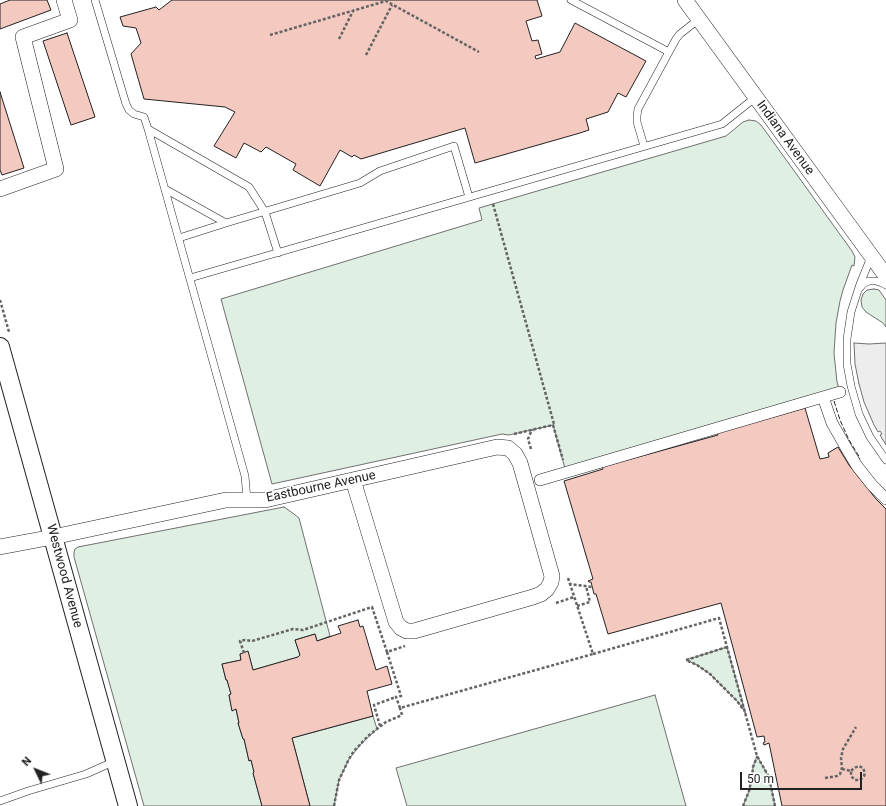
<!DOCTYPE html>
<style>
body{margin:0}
#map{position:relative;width:886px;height:806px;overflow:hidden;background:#fff;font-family:Roboto,sans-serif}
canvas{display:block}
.north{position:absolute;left:16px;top:750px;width:40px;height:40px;-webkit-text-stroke:3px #fff;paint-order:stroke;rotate:313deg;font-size:11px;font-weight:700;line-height:16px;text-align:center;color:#222}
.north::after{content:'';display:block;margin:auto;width:14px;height:18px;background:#222;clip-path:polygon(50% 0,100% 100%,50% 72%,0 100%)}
.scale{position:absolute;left:740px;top:772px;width:122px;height:18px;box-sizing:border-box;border:2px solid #222;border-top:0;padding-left:5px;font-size:12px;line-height:14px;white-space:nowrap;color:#222;-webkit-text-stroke:3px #fff;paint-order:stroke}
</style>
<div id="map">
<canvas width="886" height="806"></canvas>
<div class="north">N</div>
<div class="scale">50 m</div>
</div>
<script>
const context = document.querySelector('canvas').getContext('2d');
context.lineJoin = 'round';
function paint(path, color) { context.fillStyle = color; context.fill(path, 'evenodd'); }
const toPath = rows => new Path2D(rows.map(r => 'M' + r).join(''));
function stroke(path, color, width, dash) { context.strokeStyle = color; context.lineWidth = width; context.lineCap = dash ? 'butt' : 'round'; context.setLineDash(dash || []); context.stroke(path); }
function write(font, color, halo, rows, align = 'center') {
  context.font = font + ' Roboto,sans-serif'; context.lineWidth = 3; context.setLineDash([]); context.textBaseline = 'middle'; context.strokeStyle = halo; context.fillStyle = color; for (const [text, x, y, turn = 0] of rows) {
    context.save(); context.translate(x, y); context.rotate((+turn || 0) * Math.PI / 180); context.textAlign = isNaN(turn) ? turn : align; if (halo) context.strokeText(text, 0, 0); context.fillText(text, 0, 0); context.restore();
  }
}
const green = toPath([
 [749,120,756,121,761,125,852,251,855,257,854,266,852,265,843,290,840,301,836,323,834,353,837,382,840,392,566,472,553,425,509,435,502,434,272,484,221,299,482,220,479,208,726,136,743,122,749,120],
 [874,289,879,290,886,300,886,327,883,323,866,312,862,307,861,300,863,294,867,290,874,289],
 [284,507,294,514,299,518,330,636,317,641,315,634,295,640,300,655,298,657,253,670,248,652,240,654,241,660,222,664,226,680,227,680,231,694,229,695,232,710,236,709,239,723,238,723,243,739,244,739,249,761,251,760,254,772,253,773,262,806,144,806,74,557,74,552,75,549,78,547,284,507],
 [727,647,746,715,742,707,737,701,710,674,697,665,686,660,727,647],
 [655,695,686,806,407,806,396,768,655,695],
 [373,716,377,729,361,744,349,759,339,780,334,806,310,806,292,738,373,716],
 [757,756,769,777,775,806,743,806,749,791,752,777,753,767,757,756]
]);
const parking = toPath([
 [854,343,869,344,886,343,886,445,880,435,882,434,880,431,878,432,874,425,864,402,859,384,855,364,854,343]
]);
const building = toPath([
 [10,0,47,0,51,10,0,29,0,4,10,0],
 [172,0,537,0,542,16,526,21,532,41,538,40,542,54,535,56,536,59,560,52,575,23,646,61,626,97,618,93,608,112,586,119,589,130,580,133,475,163,465,128,361,159,354,155,352,157,340,150,320,186,293,170,296,164,266,147,261,152,244,143,236,158,214,146,235,112,225,107,144,99,131,54,141,43,136,28,123,26,120,17,156,7,159,10,172,0],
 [67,33,95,117,71,125,43,41,67,33],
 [0,92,24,168,2,175,0,170,0,92],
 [805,408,820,459,829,457,828,453,838,447,849,465,876,499,886,509,886,806,782,806,769,743,764,745,763,743,765,742,764,736,757,737,721,603,608,634,596,594,594,594,591,582,589,582,588,581,593,579,564,481,603,469,602,467,718,435,717,433,805,408],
 [358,620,360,627,363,626,376,670,387,666,392,684,367,691,373,716,292,738,310,806,262,806,253,773,254,772,251,760,249,761,244,739,243,739,238,723,239,723,236,709,232,711,229,695,231,694,227,680,226,680,222,664,241,660,240,654,248,651,253,670,298,657,300,655,295,640,315,634,317,641,341,633,338,626,358,620]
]);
const path = toPath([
 [270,35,386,1,479,52],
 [339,39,353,11],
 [366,55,392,5],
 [493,204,554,424,553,425],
 [0,300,9,332],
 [514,434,553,425,563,460],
 [531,449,528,439,531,432,533,430],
 [568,578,570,584,592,587],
 [556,603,574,597],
 [577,606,590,602,586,586],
 [727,647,686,660,697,665,710,674,737,701,743,709],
 [387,652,401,696,396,697,400,708,593,654,570,584],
 [244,653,240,641,245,640,252,641,293,629,303,630,372,607,387,652,405,646],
 [593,654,719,618,757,756,769,777,775,806],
 [380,726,374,705,396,697],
 [842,769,851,771,851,776,855,780,860,780,864,776,865,773,863,768,859,766,854,768,851,771],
 [825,778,837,776,840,774,842,768,841,758,843,749,856,727],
 [334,806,339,780,349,759,354,751,368,736,386,722,402,715,400,708],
 [743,806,749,791,752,777,753,767,757,757]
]);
const service = toPath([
 [95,0,126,104,129,110,134,114,144,117,148,129,245,476,247,500],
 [571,0,669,52],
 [148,129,249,187,265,212,278,253],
 [644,146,637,122,637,116,638,109,676,39,680,34,699,19],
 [165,189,226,223,360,183,380,171,454,146,469,197],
 [179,238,226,223],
 [871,257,860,284,851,312,847,339,847,364,851,386,859,414,870,437,886,460],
 [190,278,722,124,756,97],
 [859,289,863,284,869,281,876,281,882,283,886,285],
 [0,801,28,791,86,774,115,761]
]);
const pedestrian = toPath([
 [823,397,832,423,848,451,857,466,872,485,886,499],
 [540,480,840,392]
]);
const minor = toPath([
 [685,0,886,276],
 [0,189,56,169,23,37,70,20,64,0],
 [0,547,53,537,226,500,265,500,497,447,508,448,515,454,520,463,552,576,551,582,547,589,541,594,533,597,414,631,407,631,401,628,396,622,353,480]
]);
const tertiary = toPath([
 [0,347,128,806]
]);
const fence = toPath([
 [834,401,840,420,849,440,860,458,859,459]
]);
const streetNames = [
 ["Indiana Avenue",785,138,54],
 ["Eastbourne Avenue",321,487,-12],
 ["Westwood Avenue",64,576,75]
];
paint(green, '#e0efe3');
stroke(green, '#6f6f6f', 1);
paint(parking, '#ededed');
stroke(parking, '#6f6f6f', 1);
paint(building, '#f3c9c0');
stroke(building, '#222', 1);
stroke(service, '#222', 8);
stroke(pedestrian, '#222', 12);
stroke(minor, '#222', 16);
stroke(tertiary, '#222', 20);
stroke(path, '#646464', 2.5, [3, 2]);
stroke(service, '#fff', 7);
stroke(pedestrian, '#fff', 11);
stroke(minor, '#fff', 15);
stroke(tertiary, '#fff', 18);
stroke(fence, '#222', 1, [5, 2]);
write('13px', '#222', '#fff', streetNames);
</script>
